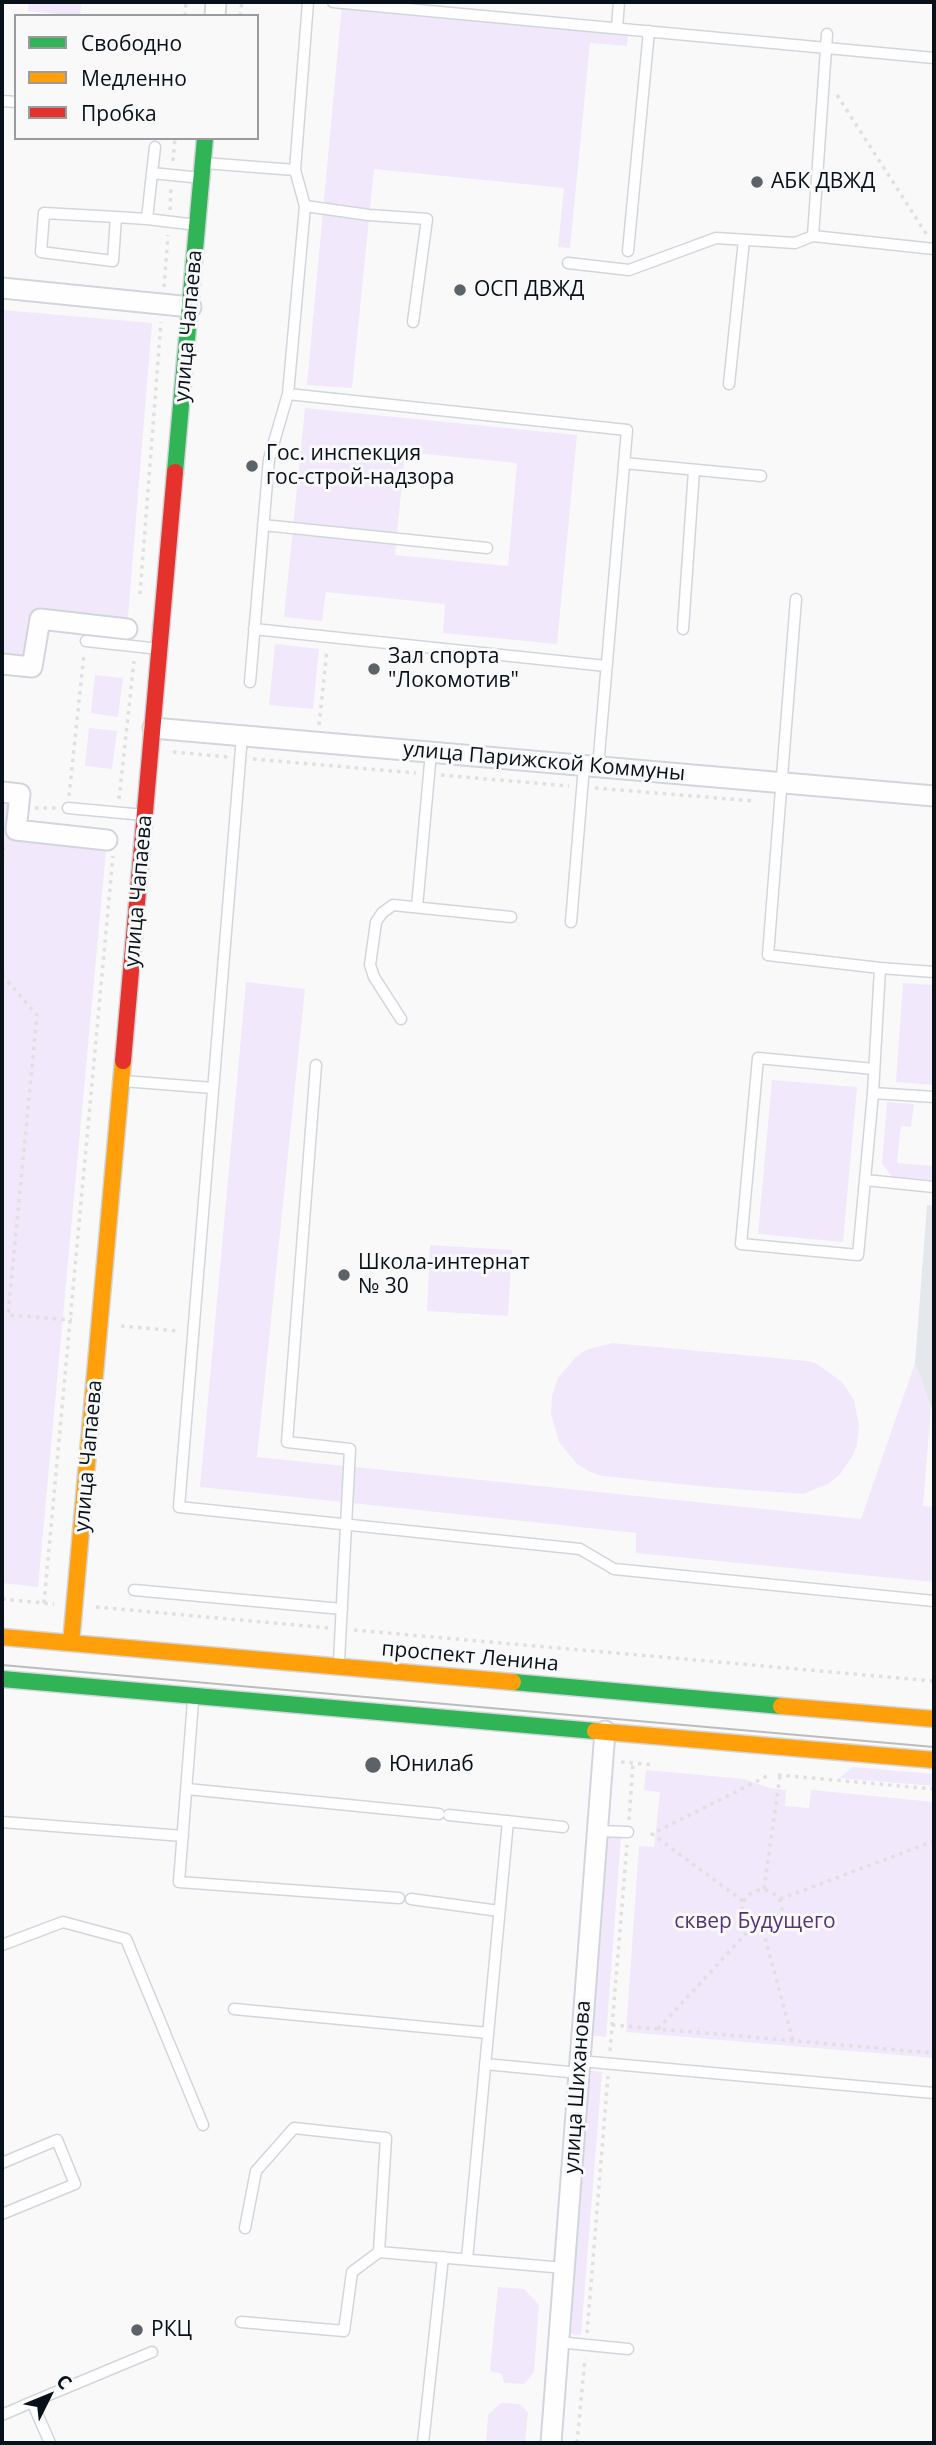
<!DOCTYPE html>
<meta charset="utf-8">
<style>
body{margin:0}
#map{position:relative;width:936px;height:2445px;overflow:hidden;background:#f9f9f9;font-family:"Open Sans",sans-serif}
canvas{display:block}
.frame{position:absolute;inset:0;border:4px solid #081019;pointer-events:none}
.legend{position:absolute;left:14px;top:14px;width:245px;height:126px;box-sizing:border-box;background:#f9f9f9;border:2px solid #999c9f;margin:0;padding:9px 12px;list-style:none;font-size:21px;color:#081019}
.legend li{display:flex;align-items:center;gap:14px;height:35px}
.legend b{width:35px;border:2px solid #999c9f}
.north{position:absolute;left:14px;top:2361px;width:70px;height:70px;-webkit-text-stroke:5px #f9f9f9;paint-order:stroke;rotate:47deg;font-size:19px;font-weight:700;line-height:28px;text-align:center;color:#081019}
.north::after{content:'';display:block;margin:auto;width:24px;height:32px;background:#081019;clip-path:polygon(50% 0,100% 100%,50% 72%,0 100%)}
</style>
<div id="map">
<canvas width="936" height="2445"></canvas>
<div class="frame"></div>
<ul class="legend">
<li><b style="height:9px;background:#30b455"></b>Свободно</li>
<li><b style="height:9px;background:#ff9f0a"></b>Медленно</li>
<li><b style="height:9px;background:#e5322d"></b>Пробка</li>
</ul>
<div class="north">С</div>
</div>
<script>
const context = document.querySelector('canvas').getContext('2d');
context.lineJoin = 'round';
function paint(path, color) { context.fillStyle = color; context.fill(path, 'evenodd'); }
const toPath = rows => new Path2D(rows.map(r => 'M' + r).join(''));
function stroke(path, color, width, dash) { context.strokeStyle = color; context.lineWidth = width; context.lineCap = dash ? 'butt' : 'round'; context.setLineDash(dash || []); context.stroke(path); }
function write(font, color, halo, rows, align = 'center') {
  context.font = font + ' "Open Sans",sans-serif'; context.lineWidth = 6; context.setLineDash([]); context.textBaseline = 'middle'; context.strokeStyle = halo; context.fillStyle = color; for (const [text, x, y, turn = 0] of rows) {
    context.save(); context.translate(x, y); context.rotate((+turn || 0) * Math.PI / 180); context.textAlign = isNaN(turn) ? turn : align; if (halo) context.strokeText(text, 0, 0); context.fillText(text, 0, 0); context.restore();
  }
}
const built = toPath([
 [927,1205,934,1206,934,1407,931,1407,915,1363]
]);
const green = toPath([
 [29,2,81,2,80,16,28,11],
 [342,4,628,33,627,46,590,43,570,248,558,247,564,188,374,169,352,388,307,385],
 [2,310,152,323,127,629,40,619,32,667,2,664],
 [305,408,577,435,557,644,443,633,445,604,326,592,322,621,284,617],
 [405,452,517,463,508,566,395,555],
 [275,644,319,649,313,709,269,705],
 [95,675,123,678,118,717,91,713],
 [89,728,117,731,112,769,85,766],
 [2,792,20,794,16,829,107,840,38,1587,2,1583],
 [246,982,305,989,257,1457,861,1519,915,1363,931,1407,923,1506,934,1507,934,1582,636,1553,636,1533,200,1487],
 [903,983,934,985,934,1085,896,1082],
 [772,1080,857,1087,843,1242,758,1234],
 [887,1102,914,1104,911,1127,901,1126,897,1163,934,1166,934,1180,891,1176,882,1163],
 [430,1245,512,1250,508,1316,427,1311],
 [612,1343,808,1361,817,1364,842,1382,854,1400,859,1425,857,1445,852,1457,840,1474,828,1484,803,1494,709,1487,603,1476,590,1472,577,1464,559,1442,551,1414,552,1396,558,1378,576,1357,586,1350],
 [853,1767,934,1774,934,1786,839,1778],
 [646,1770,744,1779,770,1788,786,1790,785,1806,809,1808,811,1790,934,1802,934,2058,626,2032,639,1846,654,1847,660,1792,644,1790],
 [604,1836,621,1837,606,2037,590,2035],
 [586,2070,602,2072,581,2335,567,2334],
 [498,2287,524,2289,539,2305,534,2372,524,2384,504,2383,502,2374,490,2371],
 [501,2403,519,2404,528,2412,525,2443,486,2443,488,2415]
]);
const path = toPath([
 [185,16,186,2],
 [240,16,242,2],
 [837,95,927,235],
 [173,161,175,138],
 [170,210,171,186],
 [164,287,168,235],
 [140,594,161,322],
 [319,725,327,650],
 [173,752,228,757],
 [253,759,416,773],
 [441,775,569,786],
 [595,788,754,801],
 [69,796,84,654],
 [119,799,134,661],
 [35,808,56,808],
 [2,859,4,845],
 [2,975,37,1015,8,1315,72,1320],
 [121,1326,179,1331],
 [2,1599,54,1604],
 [44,1603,113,856],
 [96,1607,329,1628],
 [354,1630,934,1681],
 [621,1762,655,1765],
 [778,1775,934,1789],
 [629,1820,633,1763],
 [764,1889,780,1776],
 '742 1910a20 20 0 1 1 40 0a20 20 0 1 1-40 0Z',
 [780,1899,934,1841],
 [743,1901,652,1834,771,1774],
 [763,1930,793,2041],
 [612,2025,934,2053],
 [658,2029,752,1927],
 [610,2051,627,1845],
 [587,2333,608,2076],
 [577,2443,585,2358]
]);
const lane = toPath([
 [333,2,934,58],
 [617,28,619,2],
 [827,34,813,236,934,249],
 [2,101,16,102],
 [155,147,152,173,201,178],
 [204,163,295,170],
 [305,206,369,215,427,219,413,322],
 [116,217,113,261,41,252,44,213,116,217,147,219,197,225],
 [147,219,152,173],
 [628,251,649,31],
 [568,263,629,270,716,238,795,243,813,236],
 [729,384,744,240],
 [288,394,627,430,598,767],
 [624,463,761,476],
 [263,525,487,548],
 [796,599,768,955,880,968,873,1093,865,1180,934,1187],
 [254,629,606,666],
 [683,629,694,470],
 [86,641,160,649],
 [250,682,269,459,288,394,305,206,295,170,308,2],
 [242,736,179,1507,580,1549,614,1569,934,1601],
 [68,808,144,815],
 [417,907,431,752],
 [571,922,584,766],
 [880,968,934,972],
 [401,1019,374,977,370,965,376,922,382,913,393,905,511,917],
 [316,1065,287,1442,350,1449,339,1661],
 [123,1081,213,1088],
 [873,1093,934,1097],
 [865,1180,858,1255,741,1244,758,1058,874,1069],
 [134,1590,342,1609],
 [193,1701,179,1882,399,1898],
 [187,1789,439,1814],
 [449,1815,563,1827],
 [2,1822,183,1836],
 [597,1831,628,1832],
 [411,1899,499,1911],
 [2,1945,63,1922,126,1939,203,2125],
 [234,2009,488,2033],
 [580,2061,934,2093],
 [485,2064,579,2073],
 [2,2163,57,2140,75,2184,2,2214],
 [245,2228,256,2171,294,2128,386,2138,379,2252,564,2268],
 [467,2259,508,1821],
 [241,2322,344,2331,352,2272,379,2252],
 [558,2342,628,2349],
 [2,2415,32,2402],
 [50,2443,32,2402,152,2352],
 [423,2443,443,2257]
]);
const street = toPath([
 [215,16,216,2],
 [2,288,191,307],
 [2,664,32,667,40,619,127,629],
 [153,728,934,796],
 [2,792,20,794,16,830,107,840],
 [551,2443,605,1731]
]);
const fast = toPath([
 [175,472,205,138],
 [2,1679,595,1731],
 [513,1682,781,1706]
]);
const slow = toPath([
 [2,1637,513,1682],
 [71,1643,123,1061],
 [781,1706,934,1719],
 [595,1731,934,1760]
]);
const jam = toPath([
 [123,1061,175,472]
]);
const tram = toPath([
 [2,1665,934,1747]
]);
const markers = [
 [757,182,7,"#5c6267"],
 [460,290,7,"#5c6267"],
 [252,466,7,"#5c6267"],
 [374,669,7,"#5c6267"],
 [344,1275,7,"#5c6267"],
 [373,1765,9,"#5c6267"],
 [137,2330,7,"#5c6267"]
];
const poiNames = [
 ["АБК ДВЖД",771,182],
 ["ОСП ДВЖД",474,290],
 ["Гос. инспекция",266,454],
 ["гос-строй-надзора",266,478],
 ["Зал спорта",388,657],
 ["\"Локомотив\"",388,681],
 ["Школа-интернат",358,1263],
 ["№ 30",358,1287],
 ["Юнилаб",389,1765],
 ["РКЦ",151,2330]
];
const streetNames = [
 ["улица Чапаева",189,326,-85],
 ["улица Парижской Коммуны",544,762,5],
 ["улица Чапаева",139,891,-85],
 ["улица Чапаева",89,1456,-85],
 ["проспект Ленина",470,1657,5],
 ["улица Шиханова",578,2087,-86]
];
const parkNames = [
 ["сквер Будущего",755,1922]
];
paint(built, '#e4e8ec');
paint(green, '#f1e8fb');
stroke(lane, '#d2d6dc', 13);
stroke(street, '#d2d6dc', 23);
stroke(fast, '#d2d6dc', 19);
stroke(slow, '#d2d6dc', 19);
stroke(jam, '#d2d6dc', 19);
stroke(path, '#e0e0e0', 3.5, [3.5, 5]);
stroke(lane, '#fefefe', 10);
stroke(street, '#fefefe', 19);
stroke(fast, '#30b455', 16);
stroke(slow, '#ff9f0a', 16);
stroke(jam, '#e5322d', 16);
stroke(tram, '#bcbcbd', 2);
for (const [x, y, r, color] of markers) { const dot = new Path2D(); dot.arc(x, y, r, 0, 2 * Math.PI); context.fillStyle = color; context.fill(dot); stroke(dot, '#f9f9f9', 2.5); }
write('21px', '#081019', '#f9f9f9', poiNames, 'left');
write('21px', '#081019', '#f9f9f9', streetNames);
write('21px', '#563376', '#f9f9f9', parkNames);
</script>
